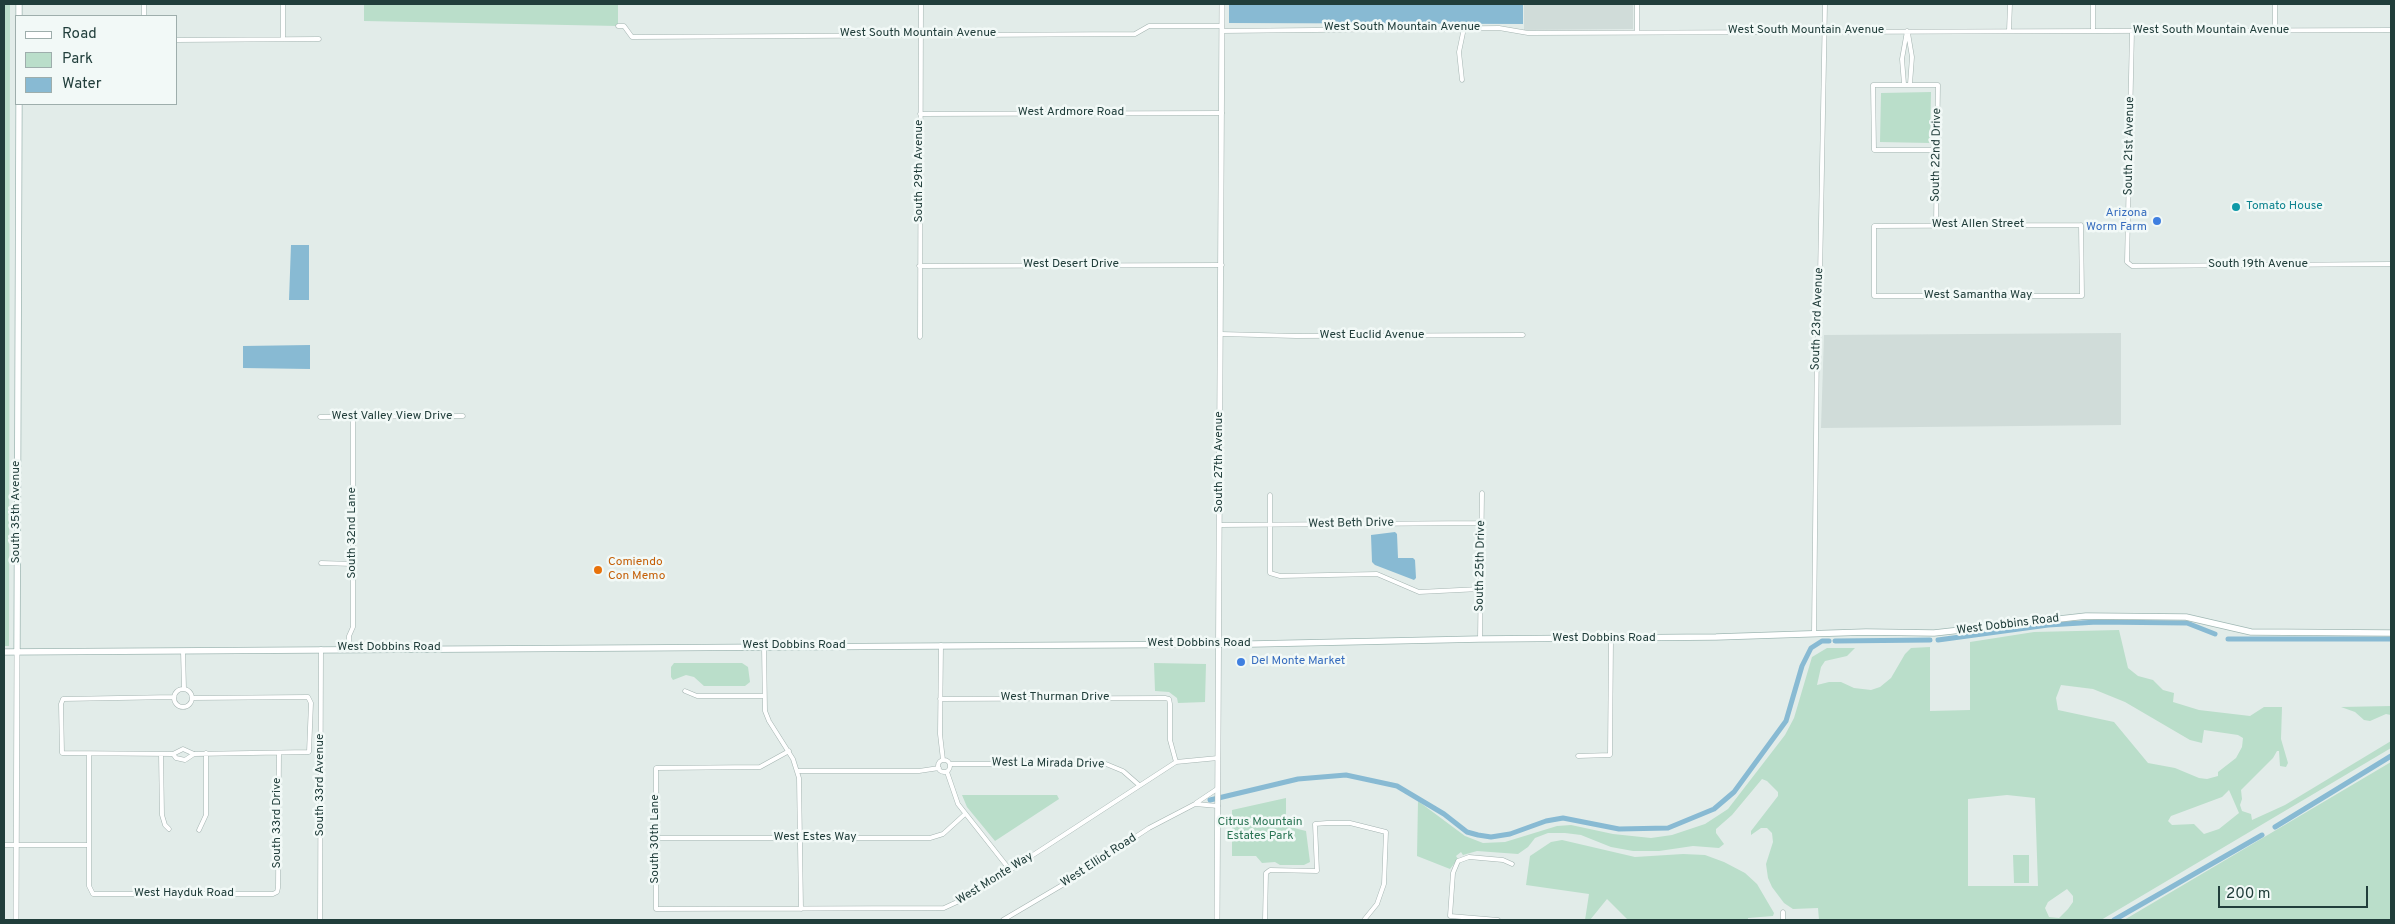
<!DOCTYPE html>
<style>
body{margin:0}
#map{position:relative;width:2395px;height:924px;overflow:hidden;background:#e2ece9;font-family:Overpass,sans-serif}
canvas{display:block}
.frame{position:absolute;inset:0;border:5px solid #213e3b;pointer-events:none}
.legend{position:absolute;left:15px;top:15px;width:162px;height:90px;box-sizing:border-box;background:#f2f9f7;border:1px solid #9eaeac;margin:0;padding:6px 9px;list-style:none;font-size:15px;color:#213e3b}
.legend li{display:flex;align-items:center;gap:10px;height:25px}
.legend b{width:25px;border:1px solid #9eaeac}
.scale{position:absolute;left:2218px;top:886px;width:150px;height:22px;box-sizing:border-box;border:2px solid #213e3b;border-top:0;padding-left:6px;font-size:15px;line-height:18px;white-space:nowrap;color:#213e3b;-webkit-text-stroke:4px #f2f9f7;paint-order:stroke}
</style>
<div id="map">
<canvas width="2395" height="924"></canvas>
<div class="frame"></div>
<ul class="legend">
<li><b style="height:6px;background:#fff"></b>Road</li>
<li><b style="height:14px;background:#badeca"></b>Park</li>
<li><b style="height:14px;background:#88bad3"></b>Water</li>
</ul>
<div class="scale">200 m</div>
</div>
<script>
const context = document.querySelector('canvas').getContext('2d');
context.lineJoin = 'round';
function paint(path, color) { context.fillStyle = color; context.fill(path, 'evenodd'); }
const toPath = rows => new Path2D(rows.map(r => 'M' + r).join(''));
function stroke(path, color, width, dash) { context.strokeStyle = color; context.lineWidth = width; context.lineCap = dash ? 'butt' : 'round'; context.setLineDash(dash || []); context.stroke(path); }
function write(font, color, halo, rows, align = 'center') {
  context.font = font + ' Overpass,sans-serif'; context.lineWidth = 5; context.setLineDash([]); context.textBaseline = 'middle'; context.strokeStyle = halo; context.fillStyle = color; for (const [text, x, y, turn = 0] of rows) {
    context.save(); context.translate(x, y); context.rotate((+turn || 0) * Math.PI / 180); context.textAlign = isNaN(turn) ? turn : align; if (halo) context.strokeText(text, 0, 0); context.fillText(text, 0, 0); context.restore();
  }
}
const built = toPath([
 [1524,4,1633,4,1633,29,1524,30],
 [2121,333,2121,425,1821,428,1824,335]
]);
const green = toPath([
 [4,4,10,4,9,646,4,646],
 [364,4,618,4,618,26,364,21],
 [1931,92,1930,143,1880,142,1881,93],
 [2119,630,2128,668,2138,676,2153,680,2163,690,2174,693,2173,702,2199,710,2250,716,2264,707,2282,707,2281,739,2288,763,2286,767,2280,766,2279,751,2277,751,2273,758,2241,790,2242,799,2240,805,2242,811,2251,814,2252,820,2285,805,2391,741,2391,748,2101,920,1819,920,1818,908,1793,909,1784,903,1772,887,1768,878,1766,864,1773,842,1772,833,1767,828,1761,828,1751,835,1751,831,1778,796,1778,792,1767,781,1762,779,1732,815,1716,829,1716,833,1724,844,1719,848,1693,846,1659,851,1633,851,1611,847,1581,835,1565,833,1548,833,1535,838,1528,847,1518,854,1477,851,1463,855,1461,852,1456,856,1458,859,1450,869,1417,856,1418,801,1465,836,1483,843,1505,842,1557,826,1571,825,1613,834,1651,838,1672,835,1705,824,1728,809,1785,735,1794,718,1812,657,1827,648,1855,648,1847,656,1825,661,1821,667,1817,685,1829,682,1841,682,1854,688,1871,690,1880,687,1891,678,1905,654,1911,648,1930,647,1930,711,1970,710,1970,642,2034,632],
 [2061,685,2093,689,2125,702,2190,740,2202,743,2204,730,2238,735,2243,738,2242,747,2236,758,2218,772,2218,776,2207,779,2199,778,2175,768,2148,763,2114,722,2058,710,2056,698],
 [2229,790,2239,813,2219,829,2204,834,2194,824,2172,825,2168,821,2171,816,2222,797],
 [2007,795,2035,798,2038,886,1968,886,1968,799],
 [2067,889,2073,896,2073,902,2068,909,2059,918,2049,917,2045,908,2048,902],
 [674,663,742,663,748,667,750,682,745,686,704,686,694,677,686,675,673,680,671,677,671,667],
 [1154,663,1206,664,1205,702,1178,703,1177,698,1169,692,1155,691],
 [2391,706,2391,715,2386,714,2370,721,2364,720,2355,712,2341,707],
 [2391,762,2391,920,2124,920],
 [962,795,1057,795,1059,799,995,841,967,807],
 [1286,798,1286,826,1306,831,1310,862,1304,865,1280,865,1275,862,1262,863,1256,856,1232,856,1232,810],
 [1562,840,1635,857,1683,854,1705,855,1724,862,1745,873,1757,884,1774,913,1773,916,1748,918,1748,920,1628,920,1607,899,1590,920,1585,920,1589,894,1526,885,1530,856,1551,842],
 [2013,855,2029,855,2029,883,2014,883]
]);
const water = toPath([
 [1229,4,1523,4,1523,24,1229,23],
 [291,245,309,245,309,300,289,300],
 [310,345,310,369,243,368,243,346],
 [1395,532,1397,534,1398,558,1413,558,1415,560,1416,578,1414,580,1375,565,1372,562,1371,535]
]);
const canal = toPath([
 [2228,639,2391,639],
 [1938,640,2048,625,2097,622,2187,623,2215,634],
 [1835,641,1930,640],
 [1210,800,1298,779,1346,775,1397,786,1444,814,1467,832,1478,835,1491,837,1510,834,1546,821,1563,818,1619,829,1668,828,1714,809,1734,792,1786,721,1802,666,1811,648,1822,641,1829,641],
 [2275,827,2391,756],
 [2114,920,2262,835]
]);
const minor = toPath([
 [144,4,144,16],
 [283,4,283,39],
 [618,26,624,26,632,37,1135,34,1149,26,1222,26],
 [1222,31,1499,28,1528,33,2391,30],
 [1637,31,1637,4],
 [2009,31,2010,4],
 [2093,31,2093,4],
 [2132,31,2127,262,2132,266,2391,264],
 [2275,31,2275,4],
 [1908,33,1912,57,1910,84],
 [176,40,319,39],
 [1462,80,1459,52,1464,28],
 [1904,84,1902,59,1907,31],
 [920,114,1222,113],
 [1936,225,1937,150,1938,85,1873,85,1874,150,1937,150],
 [2081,225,2082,296,1874,296,1874,226,2081,225],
 [919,266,1222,265],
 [1221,334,1296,336,1523,335],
 [920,337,921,4],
 [320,417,463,416],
 [1270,495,1270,573,1280,576,1377,574,1419,592,1480,589],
 [1220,525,1481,523],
 [321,563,353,564],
 [1814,634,1817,341,1819,331,1825,4],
 [1480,639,1482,493],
 [941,645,940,734,943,760],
 [764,646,765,711,769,721,793,759,799,778,801,909],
 [349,648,349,636,353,627,353,417],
 [183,651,184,689],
 '174 698a9 9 0 1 1 18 0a9 9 0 1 1-18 0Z',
 [685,691,697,696,763,696],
 [174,697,63,699,61,704,62,753,173,754,183,749,194,754,309,752,311,703,308,697,192,698],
 [940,699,1165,698,1169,699,1170,704,1170,740,1176,762],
 [789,751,760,767,656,768,656,909,944,908,970,896,1176,762,1218,758],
 [161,754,162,815,165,825,169,829],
 [173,754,176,758,185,760,194,754],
 [89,755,89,886,93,894,273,894,277,892,278,888,279,753],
 [1578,756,1610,755,1611,639],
 '938 766a6 6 0 1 1 12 0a6 6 0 1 1-12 0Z',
 [950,764,1106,764,1123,771,1139,785],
 [798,771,919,771,939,768],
 [947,772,958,804,1010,870],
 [1196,803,1217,789],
 [199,830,206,815,206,753],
 [656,838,930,838,943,834,965,814],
 [4,845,89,845],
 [1783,912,1783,920],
 [320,920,321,649],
 [1003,920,1064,884,1149,828,1195,804,1218,806],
 [1265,920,1266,873,1270,870,1317,871,1315,824,1327,823,1350,823,1386,832,1384,884,1377,904,1364,920],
 [1498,920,1450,916,1453,873,1458,861,1469,857,1503,860,1512,864]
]);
const tertiary = toPath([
 [16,920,17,652],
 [1217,920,1222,4]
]);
const secondary = toPath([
 [19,4,19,16],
 [4,652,1253,644,1480,639,1716,637,1866,632,1934,633,2086,616,2186,617,2251,632,2391,633],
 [17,652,19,104]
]);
const markers = [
 [2236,207,5,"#0f9aa8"],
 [2157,221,5,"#3f7fe0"],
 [598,570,5,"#e8710a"],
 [1241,662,5,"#3f7fe0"]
];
const streetNames = [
 ["West South Mountain Avenue",1402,28],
 ["West South Mountain Avenue",1806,31],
 ["West South Mountain Avenue",2211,31],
 ["West South Mountain Avenue",918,34],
 ["West Ardmore Road",1071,113],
 ["South 21st Avenue",2130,146,-89],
 ["South 22nd Drive",1937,155,-89],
 ["South 29th Avenue",920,171,-90],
 ["West Allen Street",1978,225],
 ["West Desert Drive",1071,265],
 ["South 19th Avenue",2258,265],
 ["West Samantha Way",1978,296],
 ["South 23rd Avenue",1818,319,-88],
 ["West Euclid Avenue",1372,336],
 ["West Valley View Drive",392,417],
 ["South 27th Avenue",1220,462,-90],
 ["South 35th Avenue",17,512,-90],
 ["West Beth Drive",1351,524,-1],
 ["South 32nd Lane",353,533,-90],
 ["South 25th Drive",1481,566,-89],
 ["West Dobbins Road",2008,625,-7],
 ["West Dobbins Road",1604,639],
 ["West Dobbins Road",1199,644],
 ["West Dobbins Road",794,646],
 ["West Dobbins Road",389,648],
 ["West Thurman Drive",1055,698],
 ["West La Mirada Drive",1048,764,1],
 ["South 33rd Avenue",321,785,-90],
 ["South 33rd Drive",278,823,-90],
 ["West Estes Way",815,838],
 ["South 30th Lane",656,839,-90],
 ["West Elliot Road",1099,861,-33],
 ["West Monte Way",995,879,-32],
 ["West Hayduk Road",184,894]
];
const cultureNames = [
 ["Tomato House",2246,207]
];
const shopNames = [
 ["Arizona",2147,214],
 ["Worm Farm",2147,228],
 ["Del Monte Market",1251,662,"left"]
];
const foodNames = [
 ["Comiendo",608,563],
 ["Con Memo",608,577]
];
const parkNames = [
 ["Citrus Mountain",1260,823],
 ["Estates Park",1260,837]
];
paint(built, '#d0dcd9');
paint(green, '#badeca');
paint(water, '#88bad3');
stroke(canal, '#88bad3', 5);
stroke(minor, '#a4b4b1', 5);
stroke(tertiary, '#a4b4b1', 6);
stroke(secondary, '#a0b8b4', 7);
stroke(minor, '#fff', 4);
stroke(tertiary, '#fff', 5);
stroke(secondary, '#fff', 5.5);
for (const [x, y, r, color] of markers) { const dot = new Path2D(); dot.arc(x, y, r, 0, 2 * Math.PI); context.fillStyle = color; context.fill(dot); stroke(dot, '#f2f9f7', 2); }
write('12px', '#213e3b', '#f2f9f7', streetNames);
write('12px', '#0d838f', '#f2f9f7', cultureNames, 'left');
write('12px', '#366cbe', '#f2f9f7', shopNames, 'right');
write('12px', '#c56008', '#f2f9f7', foodNames, 'left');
write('12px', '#2b7555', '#f2f9f7', parkNames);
</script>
